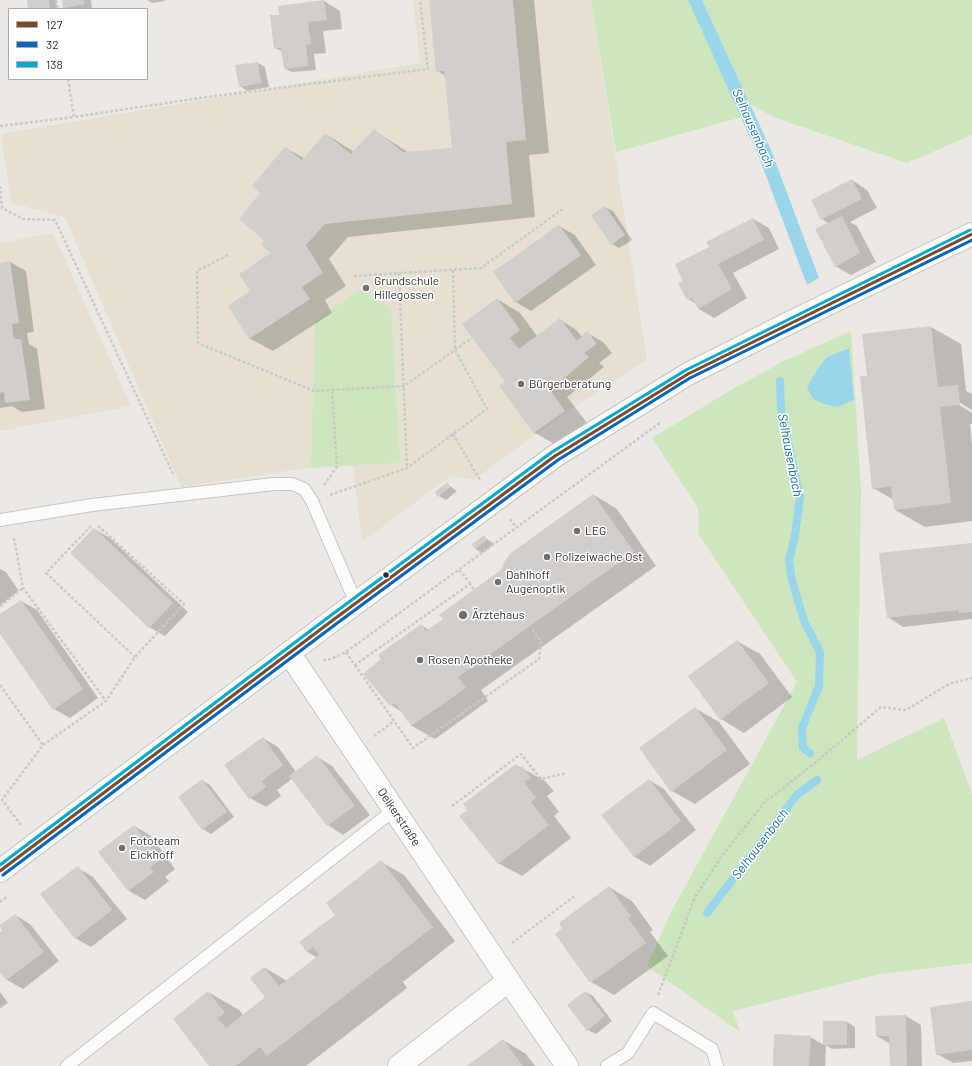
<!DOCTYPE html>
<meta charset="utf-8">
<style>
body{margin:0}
#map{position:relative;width:972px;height:1066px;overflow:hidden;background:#ece8e4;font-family:Barlow,sans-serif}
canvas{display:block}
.legend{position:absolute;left:8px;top:8px;width:140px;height:72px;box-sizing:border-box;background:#fff;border:1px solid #ababab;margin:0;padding:5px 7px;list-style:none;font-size:12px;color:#2e2e2e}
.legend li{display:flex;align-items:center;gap:8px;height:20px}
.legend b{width:20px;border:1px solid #ababab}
</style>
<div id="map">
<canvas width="972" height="1066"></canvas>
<ul class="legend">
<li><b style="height:5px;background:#7a4b2a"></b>127</li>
<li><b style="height:5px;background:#0065bd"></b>32</li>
<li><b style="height:5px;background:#00a9ce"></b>138</li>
</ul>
</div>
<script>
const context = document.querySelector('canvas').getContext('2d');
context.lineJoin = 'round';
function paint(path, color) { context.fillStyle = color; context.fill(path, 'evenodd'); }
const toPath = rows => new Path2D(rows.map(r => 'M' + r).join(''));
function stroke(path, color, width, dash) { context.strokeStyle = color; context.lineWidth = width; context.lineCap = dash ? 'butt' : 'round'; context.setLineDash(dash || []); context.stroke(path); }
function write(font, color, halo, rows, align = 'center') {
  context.font = font + ' Barlow,sans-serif'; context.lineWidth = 3; context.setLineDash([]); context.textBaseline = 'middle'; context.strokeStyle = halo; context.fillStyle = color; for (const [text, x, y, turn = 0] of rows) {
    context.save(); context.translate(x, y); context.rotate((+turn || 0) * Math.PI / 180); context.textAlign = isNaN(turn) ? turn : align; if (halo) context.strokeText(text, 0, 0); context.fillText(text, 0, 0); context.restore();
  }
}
const education = toPath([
 [413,0,591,0,647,360,566,412,474,480,452,475,362,542,353,466,300,469,181,487,65,217,11,203,1,134,420,63],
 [53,233,131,406,0,431,0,243]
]);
const green = toPath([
 [591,0,688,0,742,117,616,152],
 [702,0,972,0,972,135,907,163,776,118,750,104],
 [363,288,375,301,391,307,400,463,311,467,315,321],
 [851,331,861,490,857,760,944,718,972,794,972,963,880,974,733,1011,740,1032,647,966,670,914,797,682,699,535,698,508,652,438,731,390,784,361],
 [848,348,807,387,827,357]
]);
const water = toPath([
 [688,0,702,0,771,150,819,278,807,285,759,157],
 [849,348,854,400,838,407,824,404,813,399,807,387,817,370,827,357]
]);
const shadow = toPath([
 [28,0,56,0,57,9,29,9],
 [63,0,91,0,92,8,67,9,64,7],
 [147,0,165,0,165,1,152,3],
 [430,0,534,0,549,153,529,155,535,217,348,237,329,259,346,286,325,300,332,313,273,351,249,338,251,292,273,253,266,240,261,193,286,148,305,159,326,134,354,152,374,130,409,153,453,148,446,76,437,71],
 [324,1,340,11,342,29,323,31,326,53,314,54,316,70,292,72,284,68,283,52,275,48,280,15],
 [258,63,265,67,269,87,247,91,240,86],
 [852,180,867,190,877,208,850,222,857,226,876,262,851,275,835,266,829,224,822,219],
 [605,207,613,211,632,240,619,248,612,244],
 [753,219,769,228,779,249,733,273,747,298,714,318,699,309,696,304,688,299,684,281,710,248],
 [559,226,575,235,596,265,531,311,516,302],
 [10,262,26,271,34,332,27,333,29,344,37,349,45,409,22,412,12,406,0,408,0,264],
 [497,299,520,313,537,336,560,320,575,329,582,337,587,333,603,342,612,353,599,363,604,367,567,397,588,424,558,446,535,433,501,386,506,382],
 [931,327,961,344,966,391,972,394,972,410,957,401,956,403,972,413,972,424,970,424,972,445,972,521,925,527,895,510,894,500,873,488,868,376],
 [447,484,457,491,446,500,439,496],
 [594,495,617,509,656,566,481,690,488,701,435,739,412,726,402,712,391,705,421,625,429,630,444,619],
 [94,529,110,538,188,612,165,636,149,627],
 [484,537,494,544,483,553,475,549],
 [972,544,972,619,903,627,888,617],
 [0,569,6,572,19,591,0,605],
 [21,601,37,610,98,698,70,718,54,709,0,632,0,616],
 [737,641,760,654,792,697,744,733,721,719,689,677],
 [695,708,719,722,750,764,695,804,672,791],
 [263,738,278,747,296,772,317,757,332,766,370,815,343,835,328,825,292,779,277,790,281,796,266,807,250,798],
 [516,765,545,781,554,791,547,796,559,812,554,816,571,838,522,876,498,863],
 [202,780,210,785,234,817,211,834,203,829],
 [649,780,664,789,696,830,650,866,635,857,603,815],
 [134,826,150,835,175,869,165,877,169,881,145,900,129,891,99,852],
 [381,862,404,875,455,941,403,982,407,988,306,1066,210,1066,208,992,239,1010,243,1015,266,998,265,968,287,981,318,958,307,952,335,916,340,919],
 [78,868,93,877,127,919,91,947,75,938],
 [609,887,632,901,653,930,650,932,668,956,614,995,591,982],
 [15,915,30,924,59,961,23,989,7,980,0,971,0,933,3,931,0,926],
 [0,992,8,1003,0,1008],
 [585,992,593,996,612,1021,596,1034,588,1030],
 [972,1002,972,1061,953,1063,937,1054],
 [906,1016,921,1025,922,1066,891,1066,890,1044,877,1036],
 [847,1022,855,1027,855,1048,832,1049,826,1045,825,1066,774,1066,810,1037,824,1045],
 [503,1040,526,1054,535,1066,469,1066]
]);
const stream = toPath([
 [780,381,781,411,800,497,795,535,789,561,792,580,804,621,820,652,819,686,802,728,803,748,810,753],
 [707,913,797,795,817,780]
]);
const building = toPath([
 [27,0,49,0,50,9,28,9],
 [62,0,84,0,85,4,63,8],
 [324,0,327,20,308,22,311,44,306,45,308,66,284,69,281,48,274,49,270,15,279,15,278,6],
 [429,0,513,0,526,140,506,142,512,204,325,224,306,245,323,273,302,287,310,299,249,339,228,306,250,291,239,274,271,253,261,245,264,240,239,219,260,193,252,186,285,147,302,160,325,133,351,154,374,129,403,152,452,148,444,71,436,72],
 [258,62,261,83,239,87,235,65],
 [852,179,862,199,821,220,811,200],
 [605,206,625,235,611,245,591,215],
 [842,216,860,253,835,267,815,229],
 [753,218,764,240,718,264,732,289,698,309,692,298,687,300,678,283,683,281,675,264,709,247,706,242],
 [559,225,581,255,515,303,493,272],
 [10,261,19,323,12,324,14,339,21,339,30,400,5,403,4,392,0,393,0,263],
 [497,298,520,330,510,338,519,349,560,318,577,341,587,331,597,344,584,353,589,357,550,390,565,411,534,433,499,386,505,382,462,324],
 [931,326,938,387,958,385,960,405,940,407,951,503,894,510,891,486,872,489,860,376,867,376,862,334],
 [447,482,450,487,438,497,435,492],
 [593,494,634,552,458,677,466,688,411,726,395,703,390,706,363,674,381,659,378,655,421,624,426,631,443,619,439,615,501,570,504,562,511,553],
 [94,528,173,603,149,628,70,553],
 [484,535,487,540,475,549,471,545],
 [972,543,972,612,959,613,959,610,887,618,879,553],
 [21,600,83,689,53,710,0,634,0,614],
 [737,640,769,683,720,720,688,676],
 [695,707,727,750,671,792,639,748],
 [263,737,283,765,262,781,266,787,249,799,224,765],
 [317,755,355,806,327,826,289,776],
 [516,764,519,768,522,766,531,778,524,782,536,798,531,802,549,825,498,864,459,816,467,810,463,804],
 [202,779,227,812,202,830,178,797],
 [649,779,681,821,634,857,601,815],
 [134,825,160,860,150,867,154,872,128,891,98,852],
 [381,860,433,927,378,970,326,903],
 [78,866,112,910,75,939,40,894],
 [609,886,631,916,628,918,646,943,590,983,555,934,562,928,559,923],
 [15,914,44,952,6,980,0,972,0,932,2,931,0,925],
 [335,915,378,970,267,1056,260,1047,236,1066,209,1066,173,1019,208,991,225,1013,218,1018,226,1028,265,997,250,978,264,967,279,986,319,955,313,947,307,952,299,942],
 [585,991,605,1016,587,1031,567,1005],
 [972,1001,972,1050,936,1055,930,1007],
 [906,1015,907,1066,890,1066,889,1036,876,1036,875,1016],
 [823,1021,847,1021,847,1045,823,1045],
 [774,1034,811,1036,809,1066,773,1066],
 [503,1039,523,1066,467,1066]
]);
const path = toPath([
 [56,0,58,9],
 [68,79,74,117,200,98,428,69,420,0],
 [0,126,74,117],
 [0,186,2,208,23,219,55,220,174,476],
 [228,255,197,271,198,343,314,391,404,386,472,338],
 [399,273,407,468],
 [354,276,481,268,563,209],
 [453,434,480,480],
 [324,485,337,467,332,390],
 [330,495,407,468,487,409,455,350,453,270],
 [510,519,516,527],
 [91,526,46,573,135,657],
 [14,538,23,588,106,701],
 [459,570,470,583],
 [0,606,23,588],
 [346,652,355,665,470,584,474,590],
 [323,660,331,659,346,652,661,422],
 [355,665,413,748,539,659,541,641,532,629],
 [0,685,43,745],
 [374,736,394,721],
 [452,806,521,754,541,779,567,773],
 [21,825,2,800,43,745,106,701,135,657,184,604,97,525],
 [0,902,8,896],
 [512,943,576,895],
 [658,995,695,897,724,853,765,802,810,767,881,707,906,710,949,684,972,678]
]);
const service = toPath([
 [0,520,92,505,274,484,292,484,304,489,312,501,356,603],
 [67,1066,394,810],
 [607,1066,628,1053,653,1013,712,1049,717,1066]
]);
const minor = toPath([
 [289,653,517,993,567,1066],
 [399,1066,508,981]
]);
const tertiary = toPath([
 [0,871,333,620,555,456,688,374,789,323,972,234]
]);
const bus1 = toPath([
 [0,871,333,620,555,456,688,374,972,234]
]);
const bus2 = toPath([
 [3,875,336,624,558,460,690,378,972,240]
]);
const bus3 = toPath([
 [0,865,330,616,552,452,686,370,970,230]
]);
const markers = [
 [366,288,4,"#706f6e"],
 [521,384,4,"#706f6e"],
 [577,531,4,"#706f6e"],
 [547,557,4,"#706f6e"],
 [386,575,3.5,"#2e2e2e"],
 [498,582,4,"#706f6e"],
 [463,615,5,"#706f6e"],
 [420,660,4,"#706f6e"],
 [122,848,4,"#706f6e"]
];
const poiNames = [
 ["Grundschule",374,281],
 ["Hillegossen",374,295],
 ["Bürgerberatung",529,384],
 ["LEG",585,531],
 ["Polizeiwache Ost",555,557],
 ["Dahlhoff",506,575],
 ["Augenoptik",506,589],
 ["Ärztehaus",472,615],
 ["Rosen Apotheke",428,660],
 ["Fototeam",130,841],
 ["Eickhoff",130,855]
];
const streetNames = [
 ["Oelkerstraße",399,817,56]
];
const waterNames = [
 ["Selhausenbach",753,128,66],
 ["Selhausenbach",790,455,79],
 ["Selhausenbach",760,844,-53]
];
paint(education, '#e6e0d3');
paint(green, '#cee6be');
paint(water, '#99d6ec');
paint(shadow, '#0003');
stroke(stream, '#99d6ec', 8);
paint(building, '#d1cecb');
stroke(service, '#c5c4c5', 14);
stroke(minor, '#c5c4c5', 24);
stroke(tertiary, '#c5c4c5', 24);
stroke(path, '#c9c9c8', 2.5, [3, 2]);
stroke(service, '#fcfcfb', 12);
stroke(minor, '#fcfcfb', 22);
stroke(tertiary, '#fcfcfb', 22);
stroke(bus1, '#7a4b2a', 3);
stroke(bus2, '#0065bd', 3);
stroke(bus3, '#00a9ce', 3);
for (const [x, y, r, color] of markers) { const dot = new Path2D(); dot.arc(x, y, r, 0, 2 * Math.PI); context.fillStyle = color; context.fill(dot); stroke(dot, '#fff', 1.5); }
write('12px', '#2e2e2e', '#fff', poiNames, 'left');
write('12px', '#2e2e2e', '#fff', streetNames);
write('italic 13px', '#0d6fa3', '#fff', waterNames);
</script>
